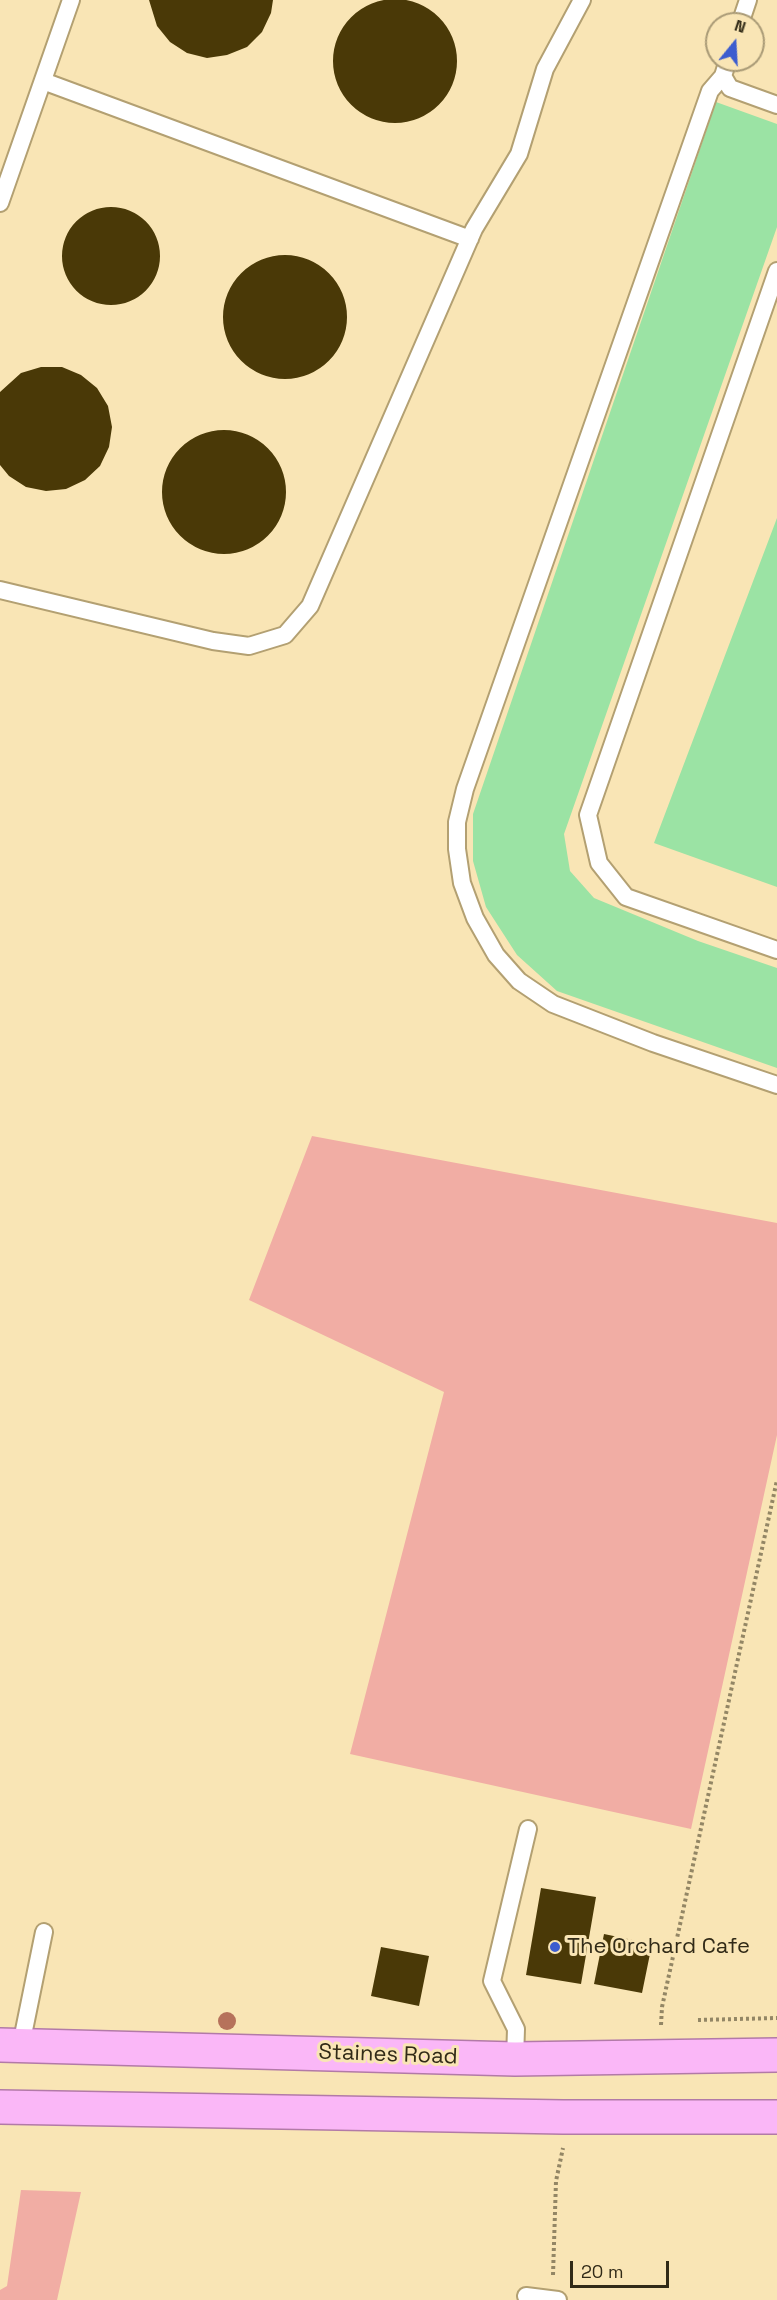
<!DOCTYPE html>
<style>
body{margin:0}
#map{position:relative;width:777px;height:2300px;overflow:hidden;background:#f9e5b5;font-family:"Space Grotesk",sans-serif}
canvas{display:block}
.north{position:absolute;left:705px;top:12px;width:60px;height:60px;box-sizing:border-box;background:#f9e5b5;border:2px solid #a99a76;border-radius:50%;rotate:18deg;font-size:16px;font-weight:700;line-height:24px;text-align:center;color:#312a17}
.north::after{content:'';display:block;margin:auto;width:21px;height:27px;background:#3d5dcf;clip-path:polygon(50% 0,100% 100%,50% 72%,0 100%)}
.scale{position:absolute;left:570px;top:2261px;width:99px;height:27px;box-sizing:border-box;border:3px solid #312a17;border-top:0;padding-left:8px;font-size:18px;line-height:21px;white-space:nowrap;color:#312a17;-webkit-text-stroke:4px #f9e5b5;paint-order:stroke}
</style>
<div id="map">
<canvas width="777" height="2300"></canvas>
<div class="north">N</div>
<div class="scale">20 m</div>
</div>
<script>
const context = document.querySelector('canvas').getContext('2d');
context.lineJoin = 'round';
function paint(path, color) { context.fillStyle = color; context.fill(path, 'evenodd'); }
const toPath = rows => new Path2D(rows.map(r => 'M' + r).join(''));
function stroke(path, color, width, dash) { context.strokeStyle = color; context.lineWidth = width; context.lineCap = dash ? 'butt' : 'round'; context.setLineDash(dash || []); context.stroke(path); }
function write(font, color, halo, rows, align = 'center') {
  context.font = font + ' "Space Grotesk",sans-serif'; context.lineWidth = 6; context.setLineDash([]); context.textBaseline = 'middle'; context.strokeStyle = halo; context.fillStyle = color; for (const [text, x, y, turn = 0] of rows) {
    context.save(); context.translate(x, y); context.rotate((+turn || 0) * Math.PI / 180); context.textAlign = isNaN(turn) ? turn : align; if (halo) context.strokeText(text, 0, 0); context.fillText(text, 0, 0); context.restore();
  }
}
const green = toPath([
 [312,1136,777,1223,777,1435,691,1829,350,1754,444,1392,249,1300],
 [21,2190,81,2192,57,2300,0,2300,0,2290,7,2286]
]);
const water = toPath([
 [716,102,777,124,777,227,564,834,570,871,594,898,698,941,777,968,777,1068,557,991,517,955,486,907,473,861,473,814],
 [777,518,777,887,654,843]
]);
const building = toPath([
 '333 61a62 62 0 1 1 124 0a62 62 0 1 1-124 0Z',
 [149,0,273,0,271,13,262,32,247,47,227,55,207,58,187,53,170,42,157,26],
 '62 256a49 49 0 1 1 98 0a49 49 0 1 1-98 0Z',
 '223 317a62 62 0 1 1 124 0a62 62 0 1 1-124 0Z',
 [41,367,62,367,81,375,97,388,108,406,112,427,109,447,100,466,85,480,66,489,46,491,26,487,9,476,0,465,0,392,21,373],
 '162 492a62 62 0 1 1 124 0a62 62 0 1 1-124 0Z',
 [541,1888,596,1897,581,1984,526,1975],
 [604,1934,652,1944,642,1993,594,1984],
 [381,1947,429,1956,419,2006,371,1996]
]);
const path = toPath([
 [698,2020,777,2018],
 [661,2025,662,2007,777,1480],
 [553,2275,556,2181,563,2148]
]);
const service = toPath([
 [740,24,748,0],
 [728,60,723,76,730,88,777,105],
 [723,76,710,91,465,789,457,822,457,849,462,883,475,918,496,955,519,981,553,1004,653,1043,777,1085],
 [43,81,470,239],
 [0,203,71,0],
 [777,271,588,815,599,863,626,897,777,950],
 [0,590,213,641,249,646,285,635,310,606,474,229,519,154,545,69,582,0],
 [21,2045,44,1932],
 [515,2059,516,2029,492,1981,528,1829],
 [526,2296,558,2300]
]);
const trunk = toPath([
 [0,2045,515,2059,777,2055],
 [0,2107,563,2117,777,2117]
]);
const trees = [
 [227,2021]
];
const markers = [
 [555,1947,6,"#3d5dcf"]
];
const poiNames = [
 ["The Orchard Cafe",567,1947]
];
const streetNames = [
 ["Staines Road",388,2055,2]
];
paint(green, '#f1ada4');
paint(water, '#9be3a4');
paint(building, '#4a3907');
stroke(service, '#b3a072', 20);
stroke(trunk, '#b27aa7', 36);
stroke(path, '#938665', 4, [3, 3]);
stroke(service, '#fff', 16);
stroke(trunk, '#fab7f7', 33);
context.fillStyle = '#b6725b';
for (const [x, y] of trees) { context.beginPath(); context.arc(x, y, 9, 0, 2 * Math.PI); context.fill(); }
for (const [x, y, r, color] of markers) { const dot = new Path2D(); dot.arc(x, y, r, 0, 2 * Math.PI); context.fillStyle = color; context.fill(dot); stroke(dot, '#f9e5b5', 2); }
write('22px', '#312a17', '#f9e5b5', poiNames, 'left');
write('22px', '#312a17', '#f9e5b5', streetNames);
</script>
